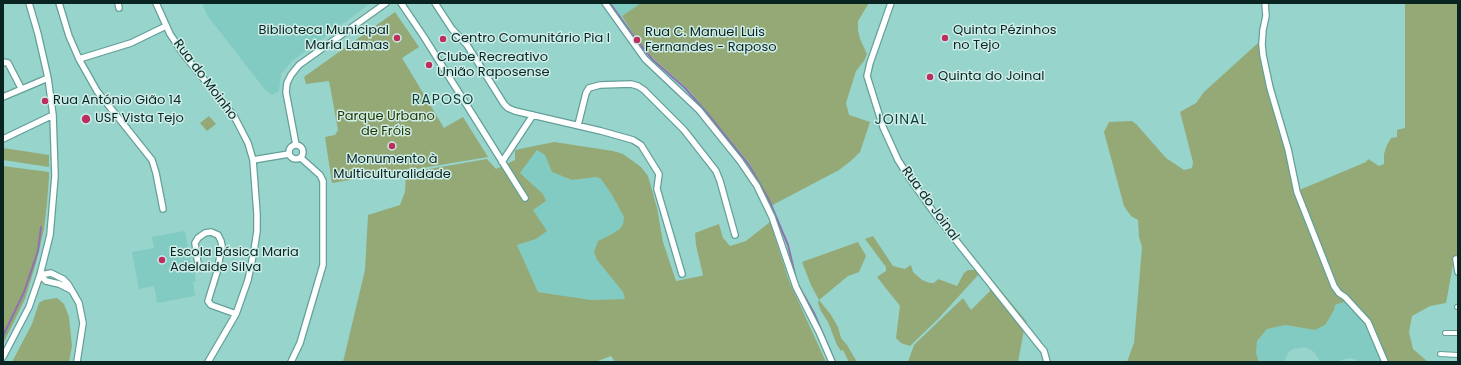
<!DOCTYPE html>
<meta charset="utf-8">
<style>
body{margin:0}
#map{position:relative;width:1461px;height:365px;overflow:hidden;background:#96d4cc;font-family:Poppins,sans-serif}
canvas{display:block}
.frame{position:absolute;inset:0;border:4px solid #0a2421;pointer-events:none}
</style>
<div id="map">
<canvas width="1461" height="365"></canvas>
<div class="frame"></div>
</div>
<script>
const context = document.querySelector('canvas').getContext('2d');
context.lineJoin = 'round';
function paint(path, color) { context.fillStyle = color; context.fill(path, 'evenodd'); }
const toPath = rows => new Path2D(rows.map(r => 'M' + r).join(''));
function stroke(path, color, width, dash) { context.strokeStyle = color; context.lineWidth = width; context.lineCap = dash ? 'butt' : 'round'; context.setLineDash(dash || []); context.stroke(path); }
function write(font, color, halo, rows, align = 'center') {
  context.font = font + ' Poppins,sans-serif'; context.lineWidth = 3; context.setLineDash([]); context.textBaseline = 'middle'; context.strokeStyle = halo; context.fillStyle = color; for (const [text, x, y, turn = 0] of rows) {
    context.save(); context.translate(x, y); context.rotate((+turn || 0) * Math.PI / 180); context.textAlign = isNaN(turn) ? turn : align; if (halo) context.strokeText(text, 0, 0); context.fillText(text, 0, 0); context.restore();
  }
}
const built = toPath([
 [202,3,371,3,292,61,281,74,279,91,272,95,266,91,207,15],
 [612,3,642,3,621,16],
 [537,150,545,155,552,172,572,180,596,177,601,179,612,195,624,217,623,224,620,229,612,234,598,241,594,253,597,260,623,292,625,299,591,300,538,292,517,245,536,239,540,236,533,210,546,201,543,194,520,173],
 [185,231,192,268,194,268,196,281,193,282,195,296,157,303,154,286,139,289,132,252,154,248,152,237],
 [1347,301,1367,327,1381,362,1361,362,1351,358,1345,359,1338,362,1320,362,1315,353,1310,349,1304,347,1293,349,1288,353,1284,362,1259,362,1256,353,1257,341,1267,329,1284,325,1315,330,1334,310,1335,305]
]);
const green = toPath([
 [641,3,869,3,858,21,858,30,860,39,867,54,864,61,856,71,846,103,849,115,870,122,860,152,852,160,839,170,765,209,756,177,750,164,689,90,654,59,638,41,622,16],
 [1405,3,1458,3,1458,255,1453,265,1446,303,1430,306,1412,316,1409,332,1413,349,1428,362,1381,362,1367,327,1347,301,1335,305,1334,310,1325,325,1315,330,1285,325,1267,329,1257,341,1256,353,1259,362,1127,362,1134,343,1142,247,1139,237,1138,220,1131,216,1124,206,1104,132,1109,122,1132,121,1137,125,1166,158,1184,170,1192,168,1193,162,1180,112,1196,103,1204,92,1258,43,1262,44,1297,191,1366,162,1368,159,1379,166,1384,164,1384,154,1387,145,1391,138,1397,137,1397,130,1405,128],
 [395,12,419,47,402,58,444,128,463,117,488,157,332,183,325,137,335,135,338,130,329,81,306,84,304,77],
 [209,116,216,124,207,131,200,123],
 [554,142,613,151,623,154,641,167,648,176,657,208,663,242,676,281,701,276,703,275,696,245,695,233,719,224,723,238,730,246,746,241,770,222,789,281,826,362,615,362,611,356,595,362,343,362,365,270,368,215,400,205,405,192,406,173,487,159,496,169,515,160,515,150],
 [537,150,545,155,552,172,572,180,596,177,601,179,612,195,624,217,623,224,620,229,612,234,598,241,594,252,597,260,623,292,625,299,591,300,538,292,517,245,536,239,547,231,533,210,546,201,543,194,520,173],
 [3,148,49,155,49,167,3,160],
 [3,166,49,172,49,177,47,203,44,229,36,263,25,299,3,344],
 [873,236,893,266,905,269,911,265,913,272,922,280,930,283,934,283,938,279,957,286,964,273,968,270,976,270,979,274,939,318,910,346,901,343,896,338,900,306,877,277,886,271,886,267,865,239],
 [858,242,866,256,859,272,848,276,819,300,831,315,838,327,841,338,847,345,857,362,849,362,843,350,841,351,837,345,828,322,821,311,818,303,819,300,811,285,802,262],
 [989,276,1027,322,1024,330,1018,362,908,362,914,345,963,298,971,310,990,291],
 [57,298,64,304,69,317,72,346,69,362,12,362,32,324,39,303,44,300]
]);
const stream = toPath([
 [610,3,638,42,653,60,685,88,707,113,749,165,769,200,788,245,797,283,814,313,835,362],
 [3,336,24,292,38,251,41,227]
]);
const pedestrian = toPath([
 [1457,307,1458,307],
 [1445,333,1458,333],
 [1440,354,1458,355]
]);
const minor = toPath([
 [59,3,69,36,79,59,97,91,152,160,156,173,163,209],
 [118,3,119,8],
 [156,3,170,34,184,55,234,116,248,143,253,160,257,214,257,231,254,251,248,280,236,314,208,362],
 [401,3,424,37,525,198],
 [435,3,452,29,467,45,504,104,508,108,515,111,601,131,633,140,641,145,659,174,657,189,682,274],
 [605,3,645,59,699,110,740,161,757,186,772,217,796,287,819,332,832,362],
 [891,3,870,63,867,76,883,127,898,160,910,179,935,214,1039,345,1044,351,1047,362],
 [1265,3,1266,16,1263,30,1262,44,1263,55,1270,88,1288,149,1297,192,1334,286,1339,293,1345,297,1368,322,1385,362],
 [79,59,131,43,166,26],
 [3,62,8,63,21,88],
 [3,97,48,78],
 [578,125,586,93,589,88,600,85,631,84,638,86,644,90,684,130,716,171,720,181,735,235],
 [3,139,53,115],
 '289 152a7 7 0 1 1 14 0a7 7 0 1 1-14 0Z',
 [296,145,286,92,287,83,291,75,299,65,386,3],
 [253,160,289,154],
 [502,162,533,115],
 [1456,259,1458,272],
 [198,264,195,243,198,238,205,233,211,232,218,235,221,241,222,246,217,272,208,301,211,305,236,314],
 [40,275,51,273,63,279,68,284,79,303,83,323,77,362],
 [40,275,46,281,59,284,71,290],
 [3,357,29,307,40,275,50,235,55,176,53,115,48,78,38,34,29,3],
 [291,362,300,343,323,265,323,181,320,175,301,158]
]);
const markers = [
 [397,38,4,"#bc2e5e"],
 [945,38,4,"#bc2e5e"],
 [443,39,4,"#bc2e5e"],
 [637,40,4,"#bc2e5e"],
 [429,65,4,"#bc2e5e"],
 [930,77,4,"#bc2e5e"],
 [45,101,4,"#bc2e5e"],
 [86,119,5,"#bc2e5e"],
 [392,146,4,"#bc2e5e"],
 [162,260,4,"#bc2e5e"]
];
const poiNames = [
 ["Biblioteca Municipal",389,31,"right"],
 ["Maria Lamas",389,46,"right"],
 ["Quinta Pézinhos",953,31],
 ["no Tejo",953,46],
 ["Rua C. Manuel Luis",645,33],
 ["Fernandes - Raposo",645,48],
 ["Centro Comunitário Pia I",451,39],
 ["Clube Recreativo",437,58],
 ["União Raposense",437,73],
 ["Quinta do Joinal",938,77],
 ["Rua António Gião 14",53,101],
 ["USF Vista Tejo",95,119],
 ["Monumento à",392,160,"center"],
 ["Multiculturalidade",392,175,"center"],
 ["Escola Básica Maria",170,253],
 ["Adelaide Silva",170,268]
];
const streetNames = [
 ["Rua do Moinho",205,80,53],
 ["Rua do Joinal",930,204,54]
];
const parkNames = [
 ["Parque Urbano",386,117],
 ["de Fróis",386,132]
];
const neighbourhoodNames = [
 ["RAPOSO",443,100],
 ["JOINAL",901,120]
];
paint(built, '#82cbc2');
paint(green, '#94a975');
stroke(stream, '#9071b1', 2);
stroke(pedestrian, '#64a099', 6);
stroke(minor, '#64a099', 8);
stroke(pedestrian, '#fff', 4);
stroke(minor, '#fff', 5.5);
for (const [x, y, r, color] of markers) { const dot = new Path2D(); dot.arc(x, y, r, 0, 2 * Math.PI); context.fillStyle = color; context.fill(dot); stroke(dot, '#cfeee9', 1.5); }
write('13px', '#0a2421', '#cfeee9', poiNames, 'left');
write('13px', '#0a2421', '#cfeee9', streetNames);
write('13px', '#273801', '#cfeee9', parkNames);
context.letterSpacing = '1px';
write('14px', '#0e3f3a', '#cfeee9', neighbourhoodNames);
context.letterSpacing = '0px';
</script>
